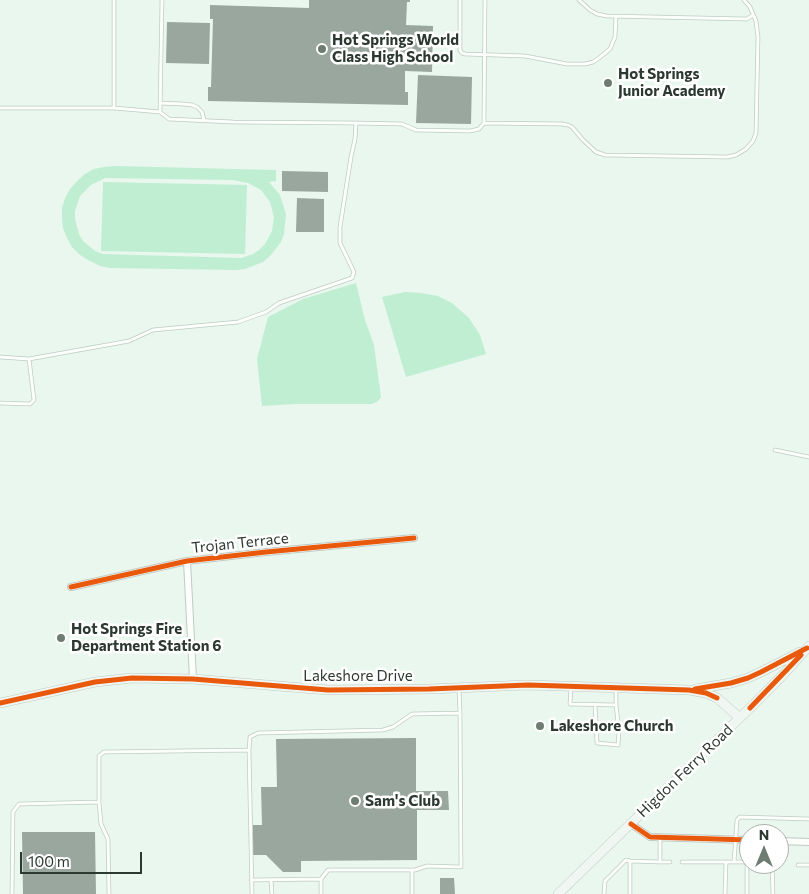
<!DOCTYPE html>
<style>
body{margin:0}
#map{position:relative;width:809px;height:894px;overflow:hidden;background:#e9f7ee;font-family:Commissioner,sans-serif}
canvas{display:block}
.north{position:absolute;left:739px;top:824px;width:50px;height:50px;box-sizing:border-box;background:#fff;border:1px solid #abb0ad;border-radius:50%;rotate:0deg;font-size:14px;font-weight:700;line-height:20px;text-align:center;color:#2c3931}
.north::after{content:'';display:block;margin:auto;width:18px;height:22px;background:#6e7c73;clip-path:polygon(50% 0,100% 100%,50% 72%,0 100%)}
.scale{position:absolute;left:20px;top:852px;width:122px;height:22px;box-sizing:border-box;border:2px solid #2c3931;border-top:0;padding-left:6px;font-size:15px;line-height:18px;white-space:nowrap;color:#2c3931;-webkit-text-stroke:4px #fff;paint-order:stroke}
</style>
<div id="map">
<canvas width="809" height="894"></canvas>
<div class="north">N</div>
<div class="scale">100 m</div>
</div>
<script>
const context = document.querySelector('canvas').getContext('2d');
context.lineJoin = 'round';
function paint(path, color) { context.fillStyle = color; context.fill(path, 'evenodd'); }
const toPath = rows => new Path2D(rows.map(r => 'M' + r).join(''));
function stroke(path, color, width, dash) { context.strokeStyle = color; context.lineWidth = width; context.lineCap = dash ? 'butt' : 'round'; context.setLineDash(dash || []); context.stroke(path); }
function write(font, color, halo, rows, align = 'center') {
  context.font = font + ' Commissioner,sans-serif'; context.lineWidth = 5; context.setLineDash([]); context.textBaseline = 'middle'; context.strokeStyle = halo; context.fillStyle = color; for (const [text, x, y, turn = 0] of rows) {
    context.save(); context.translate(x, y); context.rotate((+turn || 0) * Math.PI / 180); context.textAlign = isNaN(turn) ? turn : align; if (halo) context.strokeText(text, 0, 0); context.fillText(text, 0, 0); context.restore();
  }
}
const green = toPath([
 [115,166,276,170,276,181,269,182,280,195,286,214,284,234,281,242,270,256,263,262,245,269,236,270,111,268,100,266,88,260,79,254,72,247,67,238,63,228,62,218,62,208,65,198,70,189,77,181,85,174,94,169,104,167],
 [105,178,233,180,248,183,261,190,270,202,274,217,272,231,265,244,259,250,253,254,241,258,103,254,95,251,83,241,79,234,75,219,75,211,80,196,91,185],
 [103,182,247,185,245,254,101,251],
 [356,283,365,320,374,345,381,397,378,401,372,404,295,404,262,406,257,359,268,317,303,299],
 [405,292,421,293,438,296,452,303,469,318,480,335,486,354,406,377,382,297]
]);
const building = toPath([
 [309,0,410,0,410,2,407,2,406,25,433,26,432,72,405,71,405,92,408,92,408,105,208,101,208,87,211,87,213,19,210,19,210,5,309,8],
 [167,22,210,23,209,64,166,63],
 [418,75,472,77,471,124,416,123],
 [282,171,328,172,328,192,282,191],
 [297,198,324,199,324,232,296,232],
 [416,738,416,791,448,791,449,810,417,810,417,860,301,861,301,872,283,872,266,855,253,855,253,825,262,825,261,787,277,787,276,739],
 [22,832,95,832,96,894,23,894],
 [440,878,454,878,455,894,440,894]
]);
const lane = toPath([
 [460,0,460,50,462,53,465,54,525,56,567,64,585,64,593,62,599,58,610,49,615,37,616,16],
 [579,0,590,10,597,14,607,16,747,19,753,15],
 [160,103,183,104,192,105,197,107,202,112,204,120],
 [0,108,114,108,160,112,162,0],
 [114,108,114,0],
 [160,112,169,119,233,122,356,123],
 [484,123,562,124,568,125,572,127,583,140,596,152,605,155,727,157,736,155,746,149,753,141,756,133,758,37,756,21,750,7,744,0],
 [0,357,29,359,34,400,30,404,0,403],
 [29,359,129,341,153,330,238,322,266,312,279,303,352,278,354,272,340,243,340,227,351,157,355,139,356,123,402,124,416,130,470,131,479,129,484,123,485,0],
 [775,450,809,457],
 [571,687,570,704,616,705,616,689],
 [595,705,597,743,618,745,619,731,616,705],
 [249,750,252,894],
 [99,802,101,824,108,839,109,894],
 [660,838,660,862,670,862],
 [682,862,734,862,737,820,740,817,809,819],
 [734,862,748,862],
 [772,864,773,894],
 [798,865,809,865],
 [412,870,412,894],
 [251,880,321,879],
 [271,880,272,894],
 [12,894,13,812,19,804,99,802,99,756,104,752,249,750,250,737,258,733,383,730,393,727,412,714,460,713,459,689],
 [321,894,321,879,328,870,415,870,427,866,461,867,460,713],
 [604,894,605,881,626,860,630,861],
 [630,894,630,861,660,862],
 [725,894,726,862],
 [747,894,747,862]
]);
const street = toPath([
 [187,561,193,679],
 [71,587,187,561,266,552,414,538],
 [631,824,650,837,749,840],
 [779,841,809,842]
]);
const secondary = toPath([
 [696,689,731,683,748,678,761,672,800,652],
 [0,703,95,682,132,678,193,679,328,690,429,689,528,685,689,690,706,693,717,698,740,718],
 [558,894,750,708,782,676,809,646]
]);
const cycleway = toPath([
 [71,587,187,561,266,552,414,538],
 [695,689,731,683,748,678,761,672,807,648],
 [0,703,95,682,132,678,193,679,328,690,429,689,528,685,689,690,706,693,717,698],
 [750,708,801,655],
 [631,824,650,837,749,840]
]);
const markers = [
 [322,49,5,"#6e7c73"],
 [608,83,5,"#6e7c73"],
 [61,638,5,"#6e7c73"],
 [540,726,5,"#6e7c73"],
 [355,801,5,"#6e7c73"]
];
const poiNames = [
 ["Hot Springs World",332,40],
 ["Class High School",332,57],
 ["Hot Springs",618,74],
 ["Junior Academy",618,91],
 ["Hot Springs Fire",71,629],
 ["Department Station 6",71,646],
 ["Lakeshore Church",550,726],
 ["Sam's Club",365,801]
];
const streetNames = [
 ["Trojan Terrace",240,543,-6],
 ["Lakeshore Drive",358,676],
 ["Higdon Ferry Road",685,771,-44]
];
paint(green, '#c0eed2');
paint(building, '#9aa79f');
stroke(lane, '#bfcbc4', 4.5);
stroke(street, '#bfcbc4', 8);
stroke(secondary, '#bfcbc4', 10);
stroke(lane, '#fcfefc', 3);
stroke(street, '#fcfefc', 6);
stroke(secondary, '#f0f6f2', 9);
stroke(cycleway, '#e8590c', 5);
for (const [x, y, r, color] of markers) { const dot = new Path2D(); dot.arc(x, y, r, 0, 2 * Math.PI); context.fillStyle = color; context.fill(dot); stroke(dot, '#fff', 2); }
write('bold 15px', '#2c3931', '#fff', poiNames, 'left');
write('15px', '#2c3931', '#fff', streetNames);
</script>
